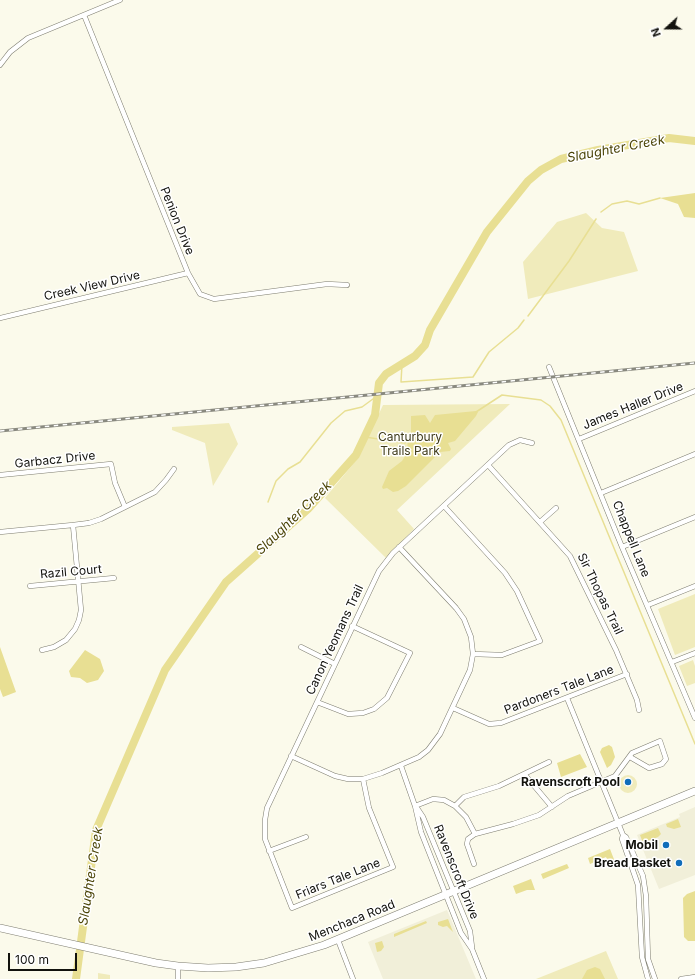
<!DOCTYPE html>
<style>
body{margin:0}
#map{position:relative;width:695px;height:979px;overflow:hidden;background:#fbfaeb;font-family:Inter,sans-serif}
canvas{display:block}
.north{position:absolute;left:647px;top:8px;width:40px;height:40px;-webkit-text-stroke:3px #fff;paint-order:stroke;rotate:249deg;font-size:11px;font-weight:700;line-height:16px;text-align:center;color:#12120d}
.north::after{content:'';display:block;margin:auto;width:14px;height:18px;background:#12120d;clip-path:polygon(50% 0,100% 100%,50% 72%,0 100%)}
.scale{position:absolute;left:8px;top:953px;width:69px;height:18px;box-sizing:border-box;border:2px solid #12120d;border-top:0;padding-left:5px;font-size:12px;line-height:14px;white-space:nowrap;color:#12120d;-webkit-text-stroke:3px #fff;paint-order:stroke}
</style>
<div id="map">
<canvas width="695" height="979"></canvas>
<div class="north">N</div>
<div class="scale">100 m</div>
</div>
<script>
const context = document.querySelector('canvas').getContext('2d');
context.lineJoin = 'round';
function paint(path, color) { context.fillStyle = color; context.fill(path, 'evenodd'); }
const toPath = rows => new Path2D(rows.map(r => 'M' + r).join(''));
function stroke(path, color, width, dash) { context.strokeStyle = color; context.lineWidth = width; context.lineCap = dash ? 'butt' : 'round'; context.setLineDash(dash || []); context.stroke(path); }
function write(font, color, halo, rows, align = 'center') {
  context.font = font + ' Inter,sans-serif'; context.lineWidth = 3; context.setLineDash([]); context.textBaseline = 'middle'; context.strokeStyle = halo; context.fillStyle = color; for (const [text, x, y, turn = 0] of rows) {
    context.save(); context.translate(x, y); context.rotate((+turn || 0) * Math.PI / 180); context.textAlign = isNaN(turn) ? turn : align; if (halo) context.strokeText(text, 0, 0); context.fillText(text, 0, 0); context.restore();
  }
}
const built = toPath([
 [695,807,695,875,659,889,637,835,680,817,679,814],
 [447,910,476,979,383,979,368,942]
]);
const green = toPath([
 [586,213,602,228,624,232,638,271,528,299,523,262,557,222],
 [510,404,397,510,414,529,386,558,325,498,359,457,383,405],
 [229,423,238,444,213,486,205,443,172,430,172,427],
 [695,594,695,647,675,655,658,609],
 [693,660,695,666,695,683,687,686,679,666],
 '619 784a9 9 0 1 1 18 0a9 9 0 1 1-18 0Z',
 [606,951,618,979,536,979],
 [98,973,110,975,110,979,98,979]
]);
const water = toPath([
 [695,193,695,218,684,217,678,204,660,198],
 [476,411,478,412,476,416,455,441,448,443,451,449,450,451,440,452,406,486,398,491,393,492,387,488,383,489,382,487,389,471,402,461,407,453,408,435,411,433,411,416,425,415,430,423,435,415],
 [0,647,16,692,3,697,0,689],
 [85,650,100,659,104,671,98,680,87,683,80,678,71,677,69,671],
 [609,745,612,747,615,757,611,765,607,768,600,752,602,748],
 [580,754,587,767,561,777,557,763],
 [678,819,681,827,674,829,667,827,666,824],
 [658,828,661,834,658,837,643,843,640,835],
 [610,849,615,862,609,865,606,857,590,864,588,858],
 [567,864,569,868,543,879,541,874],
 [531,879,535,890,527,890,516,894,513,886],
 [695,891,695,941,688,941,684,937,683,898,687,894],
 [448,919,453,932,447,926,443,927,438,925,438,922],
 [426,921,427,923,394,937,394,934],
 [382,941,384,947,381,951,377,952,375,943],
 [595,967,600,969,605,979,582,979,587,970]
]);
const stream = toPath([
 [601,212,612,204,627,201,639,204,660,198],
 [528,316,569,261,596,219],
 [402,364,401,382,473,377,489,352,518,328,524,320],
 [476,412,502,395,541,400,550,406,561,420,695,744],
 [365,437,405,443],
 [268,502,276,481,288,469,300,462,331,423,345,411,362,407,377,396]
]);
const river = toPath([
 [76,979,96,830,165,670,226,582,308,509,356,455,375,415,379,383,386,374,415,356,425,345,430,330,487,232,528,181,541,170,561,159,598,150,669,138,695,141]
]);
const street = toPath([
 [84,15,188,273,200,294,214,299,327,284,347,285],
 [0,65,10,52,28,38,120,0],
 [0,318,188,273],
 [549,367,622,547,695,718],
 [579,439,695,391],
 [488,465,570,556,616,650,637,700,639,710],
 [0,475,111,464,115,483,125,507],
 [601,493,695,454],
 [444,506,505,573,517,591,540,641,502,655,473,654],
 [540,522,556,508],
 [0,532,73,525,89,523,101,519,155,492,166,480,174,469],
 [622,547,695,517],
 [30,586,114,578],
 [648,605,695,586],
 [301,647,335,664],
 [42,650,54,647,66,640,75,629,79,620,81,610,73,525],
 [672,662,695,653],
 [567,698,623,835,626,837,643,876,646,896,648,959,655,979],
 [317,702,348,714,363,713,374,709,387,698,410,653,352,626],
 [453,708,489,724,501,723,627,674],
 [291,756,335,776,348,779,363,779,382,773,419,757,428,750,440,734,470,670,473,654,471,637,464,619,456,608,399,547],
 [401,766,415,806,421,832,461,933,472,949,484,979],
 [525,775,552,807],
 [363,779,369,808,393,867,292,908,265,839,265,820,267,808,379,571,393,553,509,445,520,440,532,443],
 [415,806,433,799,444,800,455,806,466,817,475,834],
 [455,806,464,797,499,786,549,762],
 [417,808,423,817,470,931,472,947],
 [623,835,622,839,638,885,642,957,648,979],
 [269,851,306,837],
 [474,864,467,844,468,839,475,834,513,824,539,815,568,796,615,776,632,753,660,741,666,759,662,764,649,768,630,757],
 [338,940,353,979],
 [178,979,178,966],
 [681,979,695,977]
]);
const secondary = toPath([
 [0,928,156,963,178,966,208,968,236,967,264,963,324,945,695,791]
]);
const rail = toPath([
 [0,431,695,363]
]);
const markers = [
 [628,782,4,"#106dba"],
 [666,845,4,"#106dba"],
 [679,863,4,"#106dba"]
];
const streetNames = [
 ["Penion Drive",177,221,68],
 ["Creek View Drive",92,286,-13],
 ["James Haller Drive",633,406,-22],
 ["Garbacz Drive",55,460,-6],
 ["Chappell Lane",631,539,68],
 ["Razil Court",71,572,-5],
 ["Sir Thopas Trail",600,594,64],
 ["Canon Yeomans Trail",335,640,-65],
 ["Pardoners Tale Lane",559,690,-21],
 ["Ravenscroft Drive",456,872,68],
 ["Friars Tale Lane",338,879,-22],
 ["Menchaca Road",352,921,-22]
];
const parkNames = [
 ["Canturbury",410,437],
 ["Trails Park",410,451]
];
const poiNames = [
 ["Ravenscroft Pool",620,782],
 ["Mobil",658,845],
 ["Bread Basket",671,863]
];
const waterNames = [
 ["Slaughter Creek",616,149,-11],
 ["Slaughter Creek",294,518,-44],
 ["Slaughter Creek",91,876,-81]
];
paint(built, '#f1efd9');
paint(green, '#f0ebbb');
paint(water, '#e8df93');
stroke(stream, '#e8df93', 1.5);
stroke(river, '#e8df93', 8);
stroke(street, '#7e7d70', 5.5);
stroke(secondary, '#7e7d70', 8);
stroke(street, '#fff', 4.5);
stroke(secondary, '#fff', 7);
stroke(rail, '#89897f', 3);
stroke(rail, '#fff', 1.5, [4.5]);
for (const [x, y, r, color] of markers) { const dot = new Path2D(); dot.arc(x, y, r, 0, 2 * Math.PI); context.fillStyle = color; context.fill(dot); stroke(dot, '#fff', 1.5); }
write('12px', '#12120d', '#fff', streetNames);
write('12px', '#3e3a19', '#fff', parkNames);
write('bold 12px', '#12120d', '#fff', poiNames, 'right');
write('italic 13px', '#4c4508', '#fff', waterNames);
</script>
